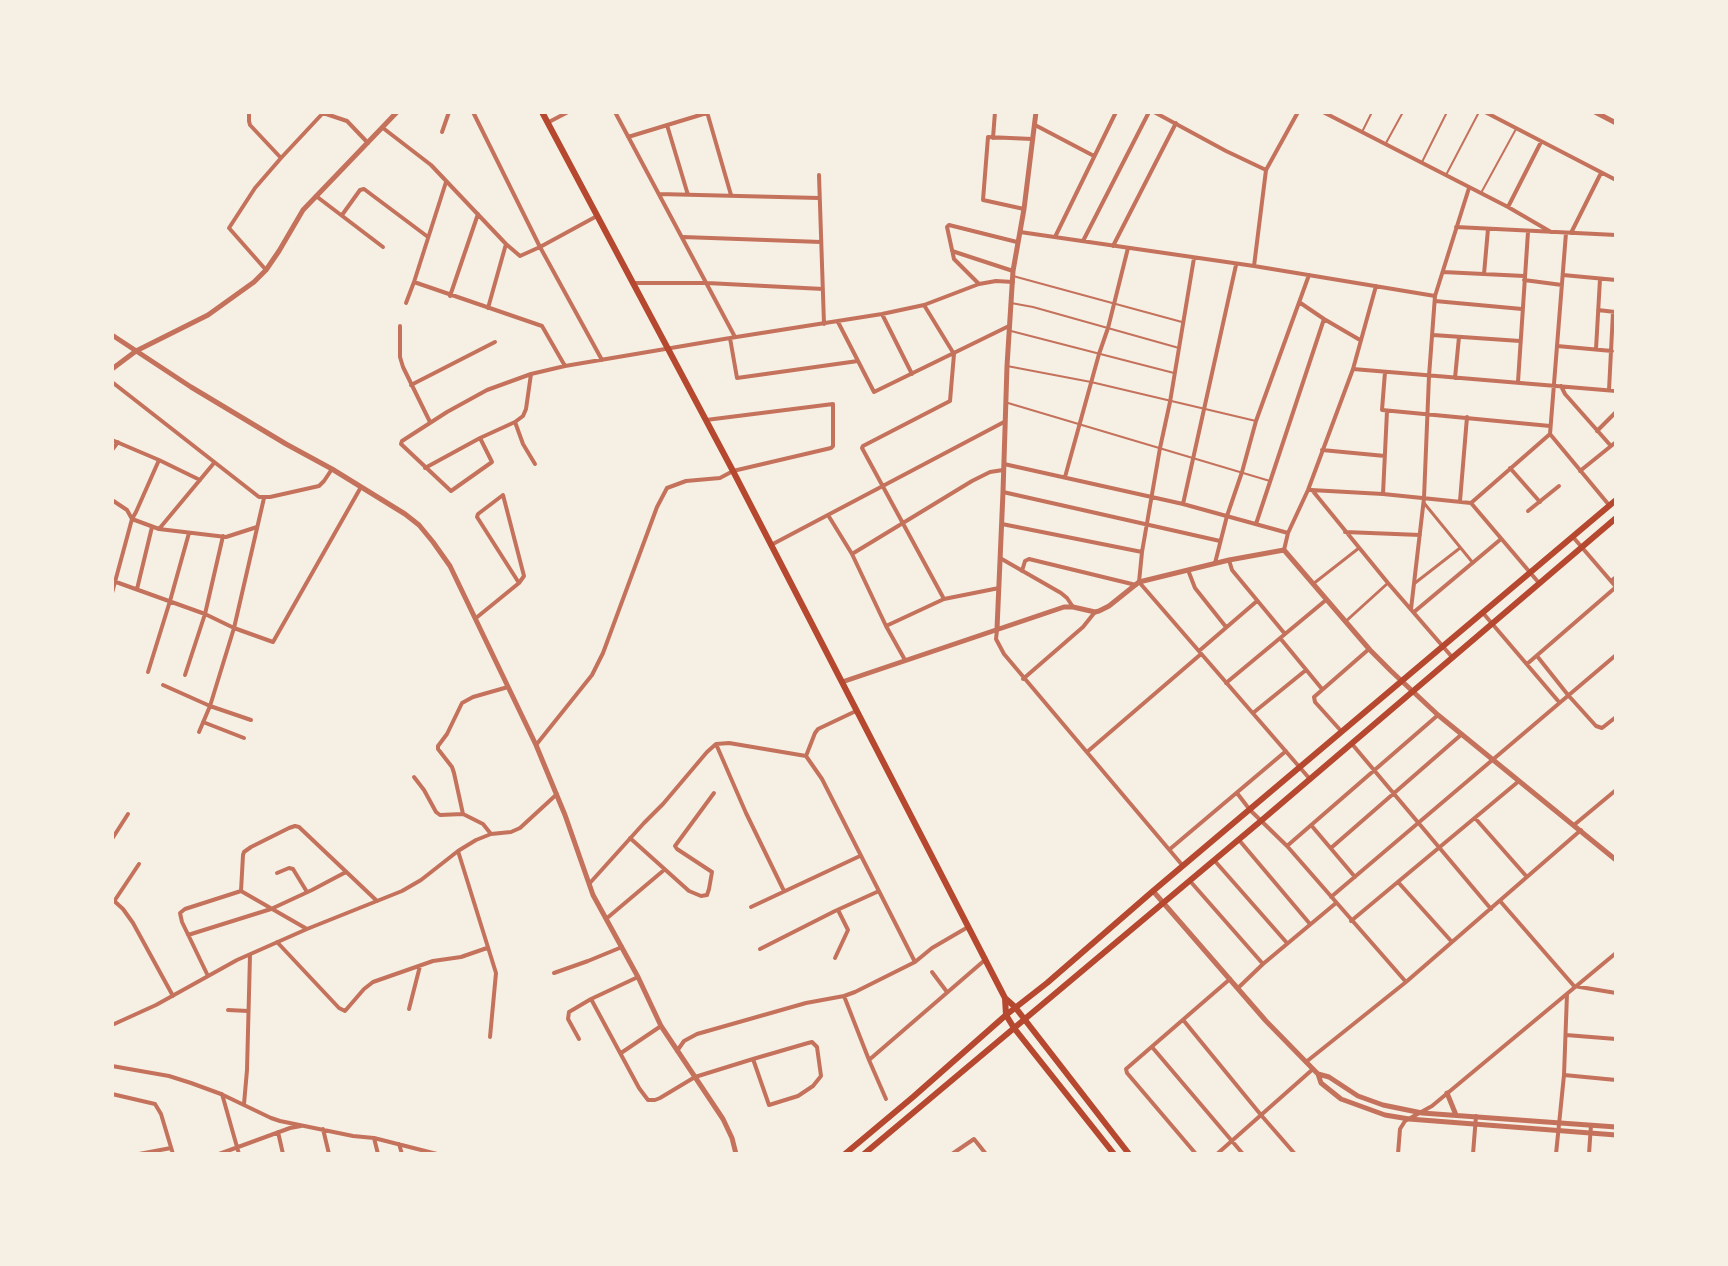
<!DOCTYPE html>
<style>
body{margin:0}
#map{position:relative;width:1728px;height:1266px;overflow:hidden;background:#f6efe4;font-family:"Fira Sans Condensed",sans-serif}
canvas{display:block}
.frame{position:absolute;inset:0;border:114px solid #f6efe4;pointer-events:none}
</style>
<div id="map">
<canvas width="1728" height="1266"></canvas>
<div class="frame"></div>
</div>
<script>
const context = document.querySelector('canvas').getContext('2d');
context.lineJoin = 'round';
const toPath = rows => new Path2D(rows.map(r => 'M' + r).join(''));
function stroke(path, color, width, dash) { context.strokeStyle = color; context.lineWidth = width; context.lineCap = dash ? 'butt' : 'round'; context.setLineDash(dash || []); context.stroke(path); }
const service = toPath([
 [1362,132,1372,112],
 [1386,143,1403,112],
 [1422,162,1447,112],
 [1446,175,1479,112],
 [1481,193,1516,129],
 [1013,276,1182,322],
 [1011,303,1033,307,1179,348],
 [1011,331,1174,373],
 [1007,366,1091,382,1256,421],
 [1008,403,1270,481]
]);
const pedestrian = toPath([
 [1424,503,1473,563],
 [1415,583,1460,548],
 [1313,584,1359,548],
 [1345,622,1388,583]
]);
const minor = toPath([
 [249,112,249,121,250,125,281,158],
 [320,112,347,121,368,143],
 [473,112,540,247,602,360],
 [615,112,735,337],
 [707,112,731,195],
 [1154,112,1226,151,1266,170],
 [1323,112,1508,207,1551,232],
 [1485,112,1616,180],
 [547,123,568,112],
 [667,125,688,195],
 [1035,125,1094,156],
 [383,128,431,165,506,244,520,256,540,247,597,216],
 [442,132,449,112],
 [628,137,710,112],
 [993,138,995,112],
 [819,175,824,324],
 [659,194,819,198],
 [316,196,383,247],
 [1508,207,1541,142],
 [1024,209,983,200,988,137,1032,139],
 [342,215,360,190,364,189,428,237],
 [1456,227,1616,235],
 [1020,232,1254,266,1435,296],
 [1571,233,1601,173],
 [683,237,821,242],
 [1055,237,1116,112],
 [1083,241,1149,112],
 [1113,246,1176,123],
 [952,251,1013,271],
 [1194,258,1170,402,1160,448,1142,552,1139,582,1309,778],
 [1254,266,1266,170,1298,112],
 [266,270,229,228,255,188,281,158,323,113],
 [1443,272,1524,276],
 [1484,274,1488,229],
 [1563,275,1616,280],
 [1524,280,1562,285],
 [414,282,542,326,565,366],
 [1013,282,996,281,979,284,954,259,947,227,949,225,1017,242],
 [632,283,707,283,823,289],
 [450,296,478,214],
 [1435,301,1522,309],
 [1299,302,1324,319,1360,340],
 [406,303,414,282,446,182],
 [924,305,954,354,950,401,863,446,862,448,944,599],
 [488,308,506,244],
 [1598,310,1615,312],
 [882,314,912,374],
 [838,322,874,392,1009,326],
 [400,326,400,357,403,367,430,422],
 [1433,335,1520,341],
 [730,338,737,378,858,361],
 [1557,346,1612,351],
 [1596,349,1600,279],
 [1353,369,1616,391],
 [1385,372,1382,410,1550,426],
 [1455,378,1459,337],
 [112,382,259,497,270,497,319,486,324,481,332,469],
 [1518,382,1528,232],
 [411,385,495,342],
 [1561,386,1565,394,1611,446],
 [1609,390,1613,312],
 [515,422,523,444,535,464],
 [1597,431,1616,412],
 [1550,434,1566,233],
 [1550,434,1609,505],
 [480,438,492,462,451,491,401,444,402,441,447,412,487,390,531,374,565,366,730,338,882,314,924,305,979,284],
 [112,440,159,460,136,512,132,519,159,529,226,537,257,527],
 [112,450,118,442],
 [1322,450,1385,456],
 [159,460,200,480],
 [1004,464,1183,504,1288,533],
 [425,468,480,438,515,422,523,416,526,409,531,374],
 [1510,468,1540,502],
 [1580,471,1616,442],
 [1065,477,1099,354,1108,328,1128,248],
 [1311,490,1383,494,1471,503],
 [1312,490,1388,583,1452,657],
 [1003,492,1220,541],
 [1383,494,1387,411],
 [112,500,127,510,132,519,112,593],
 [1460,501,1467,417],
 [1471,503,1539,583],
 [1471,503,1550,434],
 [1183,504,1236,265],
 [1528,511,1559,486],
 [828,515,852,554,886,626,905,660],
 [1002,524,1142,552],
 [1256,524,1324,319],
 [159,529,214,463],
 [1345,532,1420,535],
 [1573,537,1616,587],
 [771,545,1004,422],
 [1284,550,1288,533,1308,490,1353,369,1376,286],
 [852,554,972,481,990,472,1003,470],
 [1000,558,1061,593,1067,598,1073,607],
 [1229,560,1232,570,1285,634],
 [1215,563,1227,516,1242,472,1256,421,1309,275],
 [1188,570,1195,588,1226,627],
 [1022,571,1025,561,1029,559,1136,585],
 [1611,581,1616,577],
 [116,582,205,614,234,628,273,642,361,487],
 [137,589,152,527],
 [1411,609,1424,498,1429,376,1435,296,1469,188],
 [1414,612,1501,539],
 [1483,613,1559,702],
 [476,618,519,583,524,576,503,495,478,514,477,517,519,583],
 [886,626,944,599,999,588],
 [997,630,996,639,1004,654,1183,866],
 [1280,638,1322,689],
 [1199,651,1257,601],
 [1537,656,1568,695,1596,726,1602,728,1616,717],
 [1527,664,1616,587],
 [148,672,170,601,189,533],
 [185,675,205,614,223,536],
 [1023,679,1083,627,1095,612],
 [1226,683,1326,600],
 [163,685,210,706,251,720],
 [1253,713,1306,670],
 [203,722,244,738],
 [199,732,210,706,234,628,264,498],
 [1342,732,1315,702,1314,697,1369,649],
 [716,744,746,813,784,891],
 [1352,744,1491,909],
 [536,745,592,675,603,653,657,507,667,488,686,481,720,478,733,471,831,448,833,446,833,404,706,420],
 [1087,752,1201,654],
 [806,756,815,733,818,729,856,711],
 [414,777,424,790,436,812,440,815,463,814,483,824,491,834],
 [1237,793,1250,810,1287,846,1406,982],
 [463,814,454,773,452,767,438,749,438,746,447,734,462,703,473,697,508,687],
 [1475,818,1527,877],
 [1311,825,1355,877],
 [1574,825,1616,790],
 [630,838,689,891,701,896,707,895,709,889,712,872,677,849,675,846,714,793],
 [112,839,128,814],
 [1239,840,1310,924],
 [1287,846,1438,715],
 [1331,848,1462,734],
 [1170,849,1286,751],
 [458,851,496,973,490,1037],
 [1214,860,1287,943],
 [277,873,289,868,293,869,307,892],
 [1190,881,1263,964],
 [1398,882,1452,942],
 [589,884,644,823,663,804,707,752,716,744,729,743,806,756,822,779,915,962],
 [241,891,307,929],
 [1331,897,1616,655],
 [112,899,123,909,133,923,173,996],
 [115,900,139,864],
 [1500,901,1574,986,1616,993],
 [751,907,860,856],
 [606,919,664,870],
 [1351,921,1519,781],
 [188,935,271,909,312,890,346,872],
 [277,942,339,1008,345,1011,364,989,373,982,433,961,461,957,487,948],
 [760,949,835,911,879,891],
 [835,958,848,930,838,910],
 [932,972,947,992],
 [554,973,588,961,622,947],
 [208,976,182,922,180,913,185,909,241,891,243,855,244,852,251,847,289,828,295,826,299,827,377,901],
 [1238,988,1263,964,1336,903],
 [844,996,869,1060,886,1099],
 [591,999,639,1088,648,1100,655,1100,660,1098,695,1077,753,1059,808,1043,812,1042,817,1047,821,1076,813,1086,798,1096,769,1105,753,1059],
 [409,1009,420,966],
 [228,1010,248,1011],
 [1184,1021,1261,1115,1295,1154],
 [112,1025,156,1005,237,960,307,929,402,891,421,880,458,851,476,840,491,834,511,832,520,828,557,794],
 [1566,1035,1616,1039],
 [579,1039,568,1019,569,1012,591,999,638,977],
 [1152,1047,1243,1154],
 [677,1051,684,1041,697,1034,806,1003,844,996,855,992,915,962,932,948,968,927],
 [621,1053,661,1026],
 [869,1060,986,959],
 [1306,1062,1406,982,1581,830],
 [112,1066,169,1076,191,1083,221,1094,271,1118,280,1121,353,1136,374,1138,437,1154],
 [1564,1075,1616,1080],
 [112,1094,155,1104,161,1114,173,1154],
 [222,1094,239,1154],
 [244,1104,247,1070,250,955],
 [323,1129,329,1154],
 [278,1132,283,1154],
 [374,1138,378,1154],
 [399,1144,402,1154],
 [139,1154,171,1148],
 [219,1154,290,1128,301,1126],
 [952,1154,974,1139,986,1154],
 [1196,1154,1127,1073,1126,1069,1230,979],
 [1217,1154,1313,1069],
 [1398,1154,1400,1129,1405,1121,1432,1106,1616,953],
 [1473,1154,1476,1116],
 [1556,1154,1564,1075,1567,994],
 [1589,1154,1591,1125]
]);
const tertiary = toPath([
 [1595,112,1616,123],
 [112,335,191,387,286,444,332,469,405,514,419,525,433,542,450,566,536,745,565,815,593,895,638,977,661,1026,723,1119,732,1138,736,1154],
 [112,369,136,351,208,315,254,282,266,270,279,251,303,210,397,112],
 [997,629,1003,492,1007,366,1013,271,1024,209,1036,112],
 [842,682,1064,607,1073,607,1095,612,1099,611,1109,606,1139,582,1229,560,1284,550,1370,650,1391,671,1438,715,1616,860],
 [1153,891,1266,1021,1313,1069,1318,1074,1329,1077,1358,1096,1383,1105,1422,1113,1616,1127],
 [1318,1074,1321,1083,1341,1099,1385,1115,1409,1119,1616,1135],
 [1447,1093,1456,1115]
]);
const secondary = toPath([
 [542,112,733,471,1005,998,1015,1007,1129,1154],
 [1005,998,1006,1015,1014,1028,1114,1154],
 [845,1154,913,1097,1006,1015,1047,983,1153,891,1616,500],
 [864,1154,1262,820,1616,518]
]);
stroke(service, '#c5725c', 2);
stroke(pedestrian, '#c5725c', 3);
stroke(minor, '#c5725c', 4);
stroke(tertiary, '#c5725c', 5);
stroke(secondary, '#b5482f', 6);
</script>
